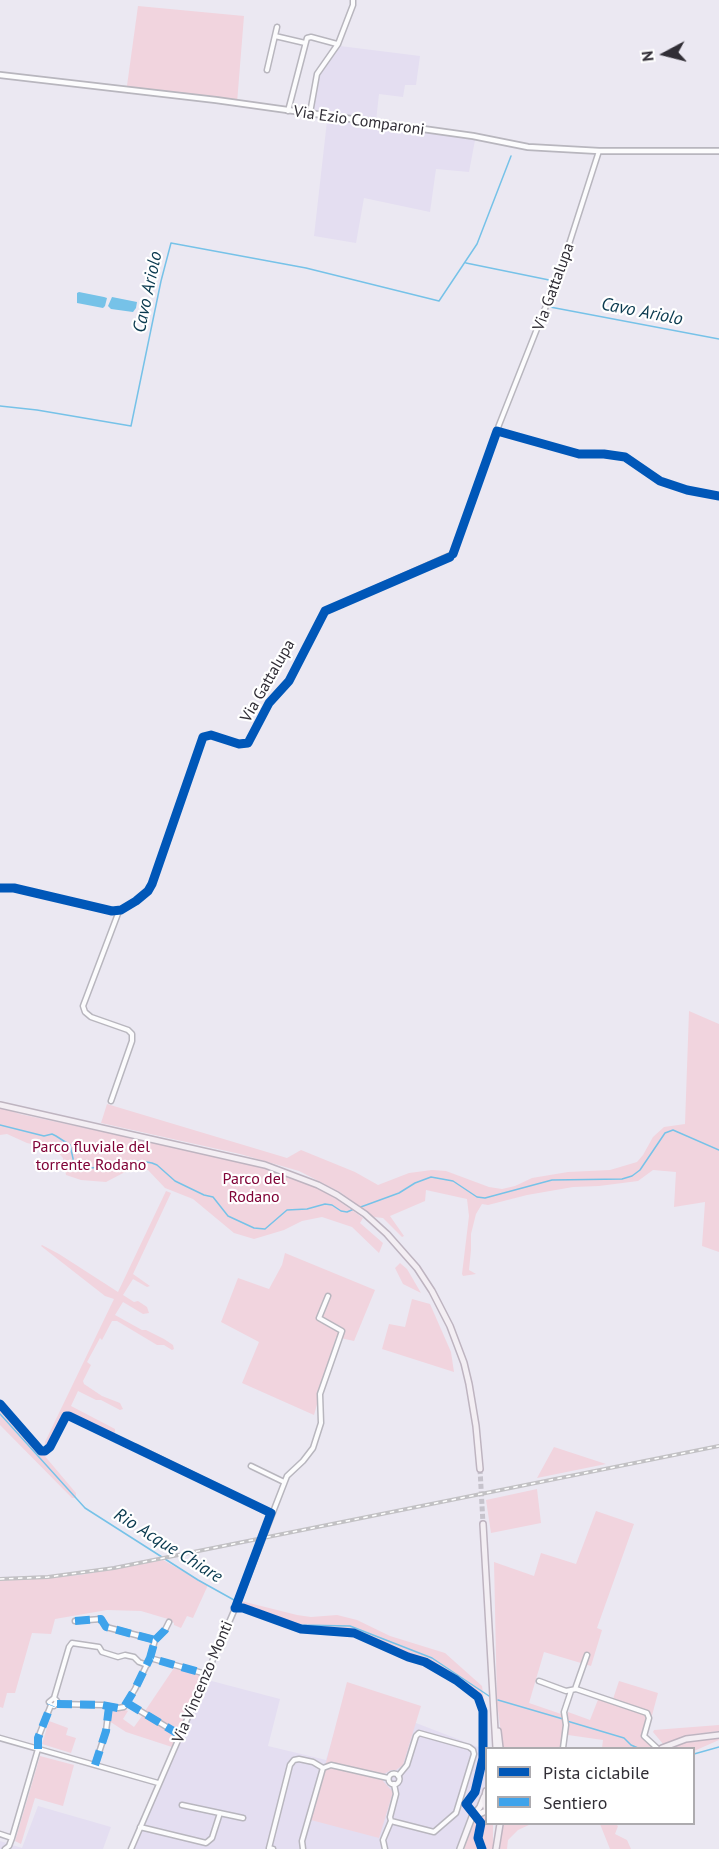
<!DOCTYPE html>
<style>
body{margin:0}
#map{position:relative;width:719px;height:1849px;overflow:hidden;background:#ebe8f2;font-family:"PT Sans",sans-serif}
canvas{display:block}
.legend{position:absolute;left:485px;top:1747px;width:210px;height:78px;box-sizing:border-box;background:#fff;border:2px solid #adabaf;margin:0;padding:8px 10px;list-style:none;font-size:18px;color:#312e36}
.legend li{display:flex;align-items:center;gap:12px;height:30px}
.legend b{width:30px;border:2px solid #adabaf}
.north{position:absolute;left:635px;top:24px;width:60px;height:60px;-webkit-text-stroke:4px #fff;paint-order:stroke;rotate:263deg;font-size:16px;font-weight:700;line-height:24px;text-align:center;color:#312e36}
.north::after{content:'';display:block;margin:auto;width:21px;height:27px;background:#312e36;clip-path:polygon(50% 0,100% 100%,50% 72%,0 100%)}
</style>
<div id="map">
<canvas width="719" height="1849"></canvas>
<ul class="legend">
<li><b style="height:8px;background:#0057b8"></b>Pista ciclabile</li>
<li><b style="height:8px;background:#3ea3eb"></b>Sentiero</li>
</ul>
<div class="north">N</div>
</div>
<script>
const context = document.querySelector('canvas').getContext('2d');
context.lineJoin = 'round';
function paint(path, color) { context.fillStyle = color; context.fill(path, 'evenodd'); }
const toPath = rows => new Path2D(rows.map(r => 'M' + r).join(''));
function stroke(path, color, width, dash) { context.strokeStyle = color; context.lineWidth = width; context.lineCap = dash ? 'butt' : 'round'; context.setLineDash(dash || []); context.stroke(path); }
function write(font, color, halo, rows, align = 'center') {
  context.font = font + ' "PT Sans",sans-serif'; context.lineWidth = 4.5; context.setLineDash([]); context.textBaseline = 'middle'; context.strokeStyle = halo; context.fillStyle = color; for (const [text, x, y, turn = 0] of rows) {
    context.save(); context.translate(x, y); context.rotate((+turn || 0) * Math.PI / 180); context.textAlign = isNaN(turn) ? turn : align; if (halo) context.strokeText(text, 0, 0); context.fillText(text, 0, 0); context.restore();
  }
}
const built = toPath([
 [340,46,420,56,416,85,405,85,403,97,379,94,376,121,476,135,469,172,436,169,430,212,364,198,356,243,314,236,327,121,307,118,313,84],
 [262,1536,260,1543,254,1542,171,1558,170,1555],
 [159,1557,161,1561,80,1575,0,1580,0,1577,54,1575,98,1569],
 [204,1679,280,1699,268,1746,326,1760,349,1685,416,1723,486,1750,486,1785,481,1792,478,1806,467,1819,457,1849,131,1849],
 [38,1806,111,1827,103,1849,0,1849,0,1841,22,1848]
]);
const green = toPath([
 [138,6,244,16,237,103,126,93],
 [689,1011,719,1024,719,1252,702,1246,705,1202,674,1207,676,1172,653,1170,638,1181,599,1186,573,1187,527,1195,488,1205,482,1204,476,1214,471,1234,471,1250,469,1270,476,1274,463,1276,462,1274,469,1216,467,1199,426,1190,425,1201,390,1216,404,1236,402,1237,383,1218,374,1217,340,1192,299,1171,240,1154,101,1123,107,1104,287,1158,301,1150,355,1172,378,1185,409,1173,432,1170,446,1171,489,1187,502,1189,515,1186,532,1178,568,1172,610,1170,637,1162,643,1155,653,1137,664,1127,685,1124],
 [0,1107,20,1114,266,1167,319,1189,336,1199,363,1218,360,1223,383,1243,379,1253,352,1227,322,1217,302,1221,284,1230,254,1239,234,1233,193,1199,165,1188,148,1170,127,1171,106,1182,81,1180,66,1175,63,1158,55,1149,27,1143,7,1134,0,1135],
 [166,1191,171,1193,133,1274,150,1286,147,1287,133,1279,123,1295,134,1302,138,1301,147,1307,149,1313,143,1314,123,1302,115,1315,142,1330,146,1330,164,1339,173,1345,174,1349,172,1350,164,1345,157,1345,117,1321,112,1321,102,1340,100,1338,87,1362,91,1365,83,1381,84,1384,102,1396,120,1403,123,1409,120,1410,101,1400,96,1400,78,1391,71,1406,115,1429,115,1434,113,1435,67,1413,49,1447,46,1448,45,1442,114,1299,105,1296,41,1246,42,1245,59,1254,118,1292],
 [285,1253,375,1290,354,1341,336,1337,314,1415,242,1383,259,1342,221,1322,238,1278,269,1289,282,1265],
 [400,1263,407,1269,421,1293,403,1284,395,1268],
 [412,1299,430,1304,451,1352,454,1372,382,1349,389,1324,405,1327],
 [0,1403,76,1493,76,1498,72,1498,0,1425],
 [554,1447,606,1464,537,1478],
 [537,1489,541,1523,491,1533,486,1500],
 [596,1511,634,1524,597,1628,602,1630,591,1666,544,1652,529,1703,564,1715,566,1725,563,1748,503,1748,497,1703,494,1562,534,1576,541,1553,576,1564],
 [163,1560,208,1585,193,1618,187,1616,181,1628,174,1625,174,1623,168,1619,141,1611,107,1610,55,1619,51,1634,32,1633,15,1693,7,1693,3,1708,0,1707,0,1580,80,1575],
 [241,1601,297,1615,311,1617,337,1615,357,1620,390,1636,445,1653,482,1686,484,1700,436,1664,389,1647,355,1632,301,1628,239,1607],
 [174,1668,202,1675,203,1677,178,1731,145,1711],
 [619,1681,658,1693,647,1734,644,1736,656,1747,602,1748,603,1740,568,1735,568,1712,590,1720,599,1697,612,1702],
 [347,1682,421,1706,403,1765,396,1770,391,1770,384,1774,383,1781,393,1792,379,1838,311,1820],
 [122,1709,128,1711,123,1719,134,1727,142,1716,176,1736,172,1747,126,1732,109,1721,112,1711],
 [49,1721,68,1728,66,1735,76,1738,71,1753,42,1744],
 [719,1725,719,1731,688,1735,663,1744,653,1732,654,1730],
 [719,1738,719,1740,694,1751,694,1748,669,1748,685,1742],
 [40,1756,74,1765,63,1806,35,1798,21,1844,15,1841],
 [481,1814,486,1814,486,1824,493,1824,493,1849,464,1849,471,1824,475,1818],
 [503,1824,531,1824,518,1830,508,1840,507,1849,500,1849],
 [600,1824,615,1824,618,1826,615,1834,627,1840,631,1849,610,1849]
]);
const water = toPath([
 [79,292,104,297,107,298,105,306,103,308,77,303,77,293],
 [112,297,137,302,136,308,133,312,111,309,108,306]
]);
const stream = toPath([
 [466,263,554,281],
 [559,282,550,307,719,339],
 [0,406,37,410,131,426,161,281,171,243,306,268,439,301,477,244,511,156],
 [0,1125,44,1136,52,1134,56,1136,70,1145,74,1163,84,1169,141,1161,152,1163,157,1165,175,1181,204,1195,213,1197,228,1216,254,1228,265,1229,287,1210,307,1209,325,1204,332,1205,341,1211,347,1212,354,1209],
 [358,1208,399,1193,415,1183,431,1177,453,1181,477,1197,485,1198,552,1180,622,1179,632,1176,640,1170,665,1133,673,1130,719,1150],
 [0,1414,85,1508,198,1580,243,1605,298,1625,350,1626,432,1658,489,1696],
 [498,1700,563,1719],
 [567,1721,624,1738,631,1745,638,1748],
 [694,1754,719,1747]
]);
const primaryTunnel = toPath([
 [480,1469,483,1524]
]);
const minor = toPath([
 [275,36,305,43],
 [267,70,277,27],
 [288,111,307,38,311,37,337,44],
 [310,113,317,74,338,44,353,5,353,0],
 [497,431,579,454,604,454,625,457,660,481,687,490,719,496],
 [0,888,14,888,112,911,121,910,136,901,148,891,152,884,203,737,211,735,239,744,248,743,269,703,289,681,325,611,453,554,499,425,563,263,599,151],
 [111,1101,132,1041,132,1034,128,1030,91,1017,85,1012,83,1006,119,911],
 [136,1447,271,1513],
 [251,1466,284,1482],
 [75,1621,101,1619,106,1627,155,1640,150,1658,206,1674],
 [155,1640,165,1630,169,1622],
 [539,1681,566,1691,576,1689,647,1713,649,1718,644,1736,657,1748],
 [575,1689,587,1655],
 [54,1698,57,1701,54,1706,51,1705,49,1702,54,1698,69,1647,72,1643,99,1647,102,1652,118,1657,125,1655,134,1657,139,1662,147,1665],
 [127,1703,180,1735],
 [57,1704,102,1705,118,1708,124,1707,135,1689,150,1658],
 [0,1738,158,1783],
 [563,1748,566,1725,564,1712,571,1691],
 [95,1765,106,1731,109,1707],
 '388.5 1779a5.5 5.5 0 1 1 11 0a5.5 5.5 0 1 1-11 0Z',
 [394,1784,396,1794,390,1817,391,1821,434,1832,456,1813,474,1754,473,1750,469,1747,419,1733,416,1736,407,1765,398,1776],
 [182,1805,243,1818],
 [140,1827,206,1843,212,1838,220,1813],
 [0,1834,12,1838],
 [5,1849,9,1846,12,1838,38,1749,38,1738,51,1705],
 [131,1849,240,1597,287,1476,303,1461,313,1448,321,1423,320,1394,342,1331,319,1318,328,1296],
 [273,1849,269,1848,290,1765,294,1760,299,1759,313,1762,323,1768],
 [303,1849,302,1841,323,1768,331,1765,388,1778],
 [385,1849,383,1840,391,1821]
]);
const tertiary = toPath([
 [0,75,216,100,473,136,528,147,599,151,719,151]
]);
const secondary = toPath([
 [477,1815,486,1811],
 [460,1849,472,1817,480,1807,484,1797]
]);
const primary = toPath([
 [0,1105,265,1165,318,1185,337,1195,365,1214,387,1234,417,1268,432,1291,450,1326,464,1363,469,1384,476,1426,480,1469],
 [483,1524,496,1748],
 [498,1731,500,1748],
 [662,1748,686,1739,719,1735],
 [486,1791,484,1800,486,1808],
 [496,1849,500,1824]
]);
const rail = toPath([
 [0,1579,48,1577,114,1568,719,1446]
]);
const quiet = toPath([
 [75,1621,101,1619,106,1627,155,1640,150,1658,206,1674],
 [155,1640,165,1630,169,1622],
 [127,1703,180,1735],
 [57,1704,102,1705,118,1708,124,1707,135,1689,150,1658],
 [38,1749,38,1738,51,1705],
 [95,1765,106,1731,109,1707]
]);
const cycleway = toPath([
 [453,554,497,431,579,454,604,454,625,457,660,481,687,490,719,496],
 [0,888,14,888,112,911,121,910,136,901,148,891,152,884,203,737,211,735,239,744,248,743,269,703,289,681,325,611,450,557],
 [0,1404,41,1451,45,1451,50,1447,66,1416,69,1416,271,1513,236,1606],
 [235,1608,243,1608,301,1629,354,1633,408,1657,425,1662,456,1680,478,1697,483,1711,483,1758,475,1792,466,1804,481,1823,478,1838,482,1849]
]);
const streetNames = [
 ["Via Ezio Comparoni",359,121,8],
 ["Via Gattalupa",554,287,-70],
 ["Via Gattalupa",268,681,-60],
 ["Via Vincenzo Monti",203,1682,-67]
];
const parkNames = [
 ["Parco fluviale del",91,1147],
 ["torrente Rodano",91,1165],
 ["Parco del",254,1179],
 ["Rodano",254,1197]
];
const waterNames = [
 ["Cavo Ariolo",148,292,-78],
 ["Cavo Ariolo",642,312,11],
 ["Rio Acque Chiare",168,1546,32]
];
paint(built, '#e4def1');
paint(green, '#f1d4de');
paint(water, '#76c2e8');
stroke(stream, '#76c2e8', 1.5);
stroke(primaryTunnel, '#c6c3cc', 5, [5, 2.5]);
stroke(minor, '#b8b6be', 7);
stroke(tertiary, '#b8b6be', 8);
stroke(secondary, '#b8b6be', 8);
stroke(primary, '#beb4c0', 8);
stroke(minor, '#fcfcfd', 4);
stroke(tertiary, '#fcfcfd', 4.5);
stroke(secondary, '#f8f5f8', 5);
stroke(primary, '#f3eef3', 5);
stroke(rail, '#c2c1c4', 4);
stroke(rail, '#fff', 1.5, [4.5]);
stroke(quiet, '#3ea3eb', 8, [15, 8]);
stroke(cycleway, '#0057b8', 9);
write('16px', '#312e36', '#fff', streetNames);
write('16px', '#800337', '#fff', parkNames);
write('italic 18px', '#0a3a4f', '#fff', waterNames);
</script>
